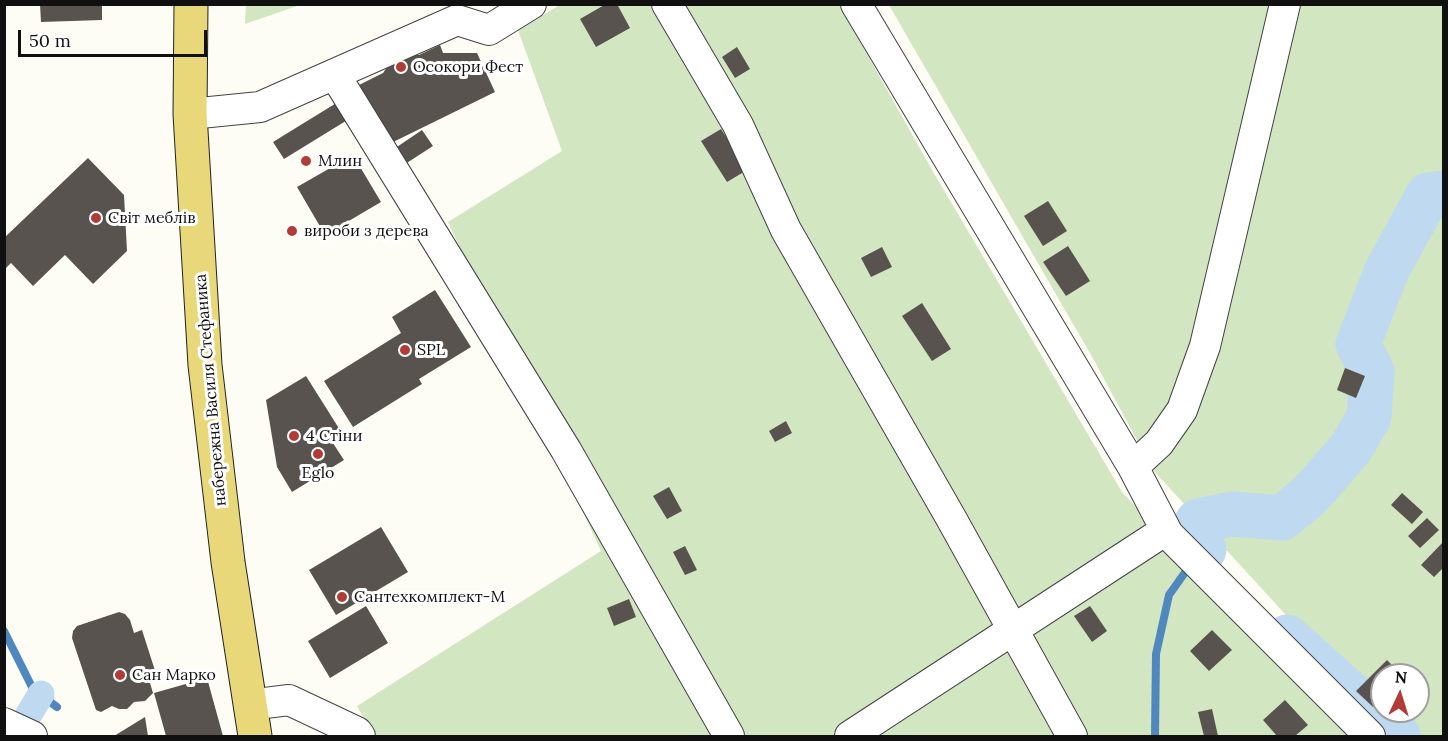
<!DOCTYPE html>
<meta charset="utf-8">
<style>
body{margin:0}
#map{position:relative;width:1448px;height:741px;overflow:hidden;background:#fefdf5;font-family:Lora,serif}
canvas{display:block}
.frame{position:absolute;inset:0;border:6px solid #101010;pointer-events:none}
.north{position:absolute;left:1370px;top:663px;width:60px;height:60px;box-sizing:border-box;background:#fff;border:2px solid #9f9f9f;border-radius:50%;rotate:4deg;font-size:16px;font-weight:700;line-height:24px;text-align:center;color:#101010}
.north::after{content:'';display:block;margin:auto;width:21px;height:27px;background:#b13c37;clip-path:polygon(50% 0,100% 100%,50% 72%,0 100%)}
.scale{position:absolute;left:18px;top:30px;width:189px;height:27px;box-sizing:border-box;border:3px solid #101010;border-top:0;padding-left:8px;font-size:18px;line-height:21px;white-space:nowrap;color:#101010;-webkit-text-stroke:4px #fff;paint-order:stroke}
</style>
<div id="map">
<canvas width="1448" height="741"></canvas>
<div class="frame"></div>
<div class="north">N</div>
<div class="scale">50 m</div>
</div>
<script>
const context = document.querySelector('canvas').getContext('2d');
context.lineJoin = 'round';
function paint(path, color) { context.fillStyle = color; context.fill(path, 'evenodd'); }
const toPath = rows => new Path2D(rows.map(r => 'M' + r).join(''));
function stroke(path, color, width, dash) { context.strokeStyle = color; context.lineWidth = width; context.lineCap = dash ? 'butt' : 'round'; context.setLineDash(dash || []); context.stroke(path); }
function write(font, color, halo, rows, align = 'center') {
  context.font = font + ' Lora,serif'; context.lineWidth = 6; context.setLineDash([]); context.textBaseline = 'middle'; context.strokeStyle = halo; context.fillStyle = color; for (const [text, x, y, turn = 0] of rows) {
    context.save(); context.translate(x, y); context.rotate((+turn || 0) * Math.PI / 180); context.textAlign = isNaN(turn) ? turn : align; if (halo) context.strokeText(text, 0, 0); context.fillText(text, 0, 0); context.restore();
  }
}
const green = toPath([
 [839,4,932,170,1122,492,1351,736,374,736,357,706,601,551,448,222,562,151,518,30,560,5],
 [246,5,246,4,300,5,245,24],
 [889,5,1443,5,1443,736,1410,736,1383,711,1418,711,1418,675,1382,675,1382,710,1319,651,1153,470,1095,362]
]);
const stream = toPath([
 [4,631,33,689,57,707],
 [1155,736,1156,654,1169,595,1186,571]
]);
const canal = toPath([
 [16,736,41,694]
]);
const river = toPath([
 [1204,550,1189,535,1198,521,1232,514,1282,518,1310,495,1351,448,1369,417,1372,371,1358,344,1387,270,1428,195,1444,193],
 [1287,637,1398,736]
]);
const building = toPath([
 [40,4,102,4,102,20,41,22],
 [606,4,617,4,630,28,596,47,580,19],
 [440,45,443,53,477,53,495,92,383,147,353,88,383,73,396,54,419,55],
 [737,47,750,69,735,78,722,57],
 [338,102,349,119,284,159,273,142],
 [721,129,747,170,727,182,701,141],
 [422,130,433,146,399,168,388,153],
 [353,155,381,202,325,235,297,187],
 [88,158,124,195,127,251,93,284,65,255,33,286,11,263,4,270,4,238],
 [1048,201,1067,231,1043,246,1024,216],
 [1068,246,1090,281,1066,296,1043,262],
 [882,247,892,267,871,277,861,258],
 [435,290,471,347,419,379,422,384,353,427,324,381,401,333,392,317],
 [922,303,951,349,932,361,902,316],
 [1345,368,1365,376,1356,398,1337,390],
 [306,376,340,430,329,437,344,460,292,492,277,467,266,400],
 [786,421,792,433,775,442,769,431],
 [669,487,682,511,667,519,653,496],
 [1402,493,1423,512,1412,524,1391,505],
 [1427,518,1439,530,1420,548,1408,536],
 [381,527,408,572,336,615,309,570],
 [1444,541,1444,567,1434,577,1421,565],
 [685,546,697,570,685,575,673,552],
 [629,599,636,617,614,626,607,608],
 [366,606,388,643,330,678,308,641],
 [1090,606,1107,631,1092,642,1074,616],
 [119,612,125,614,130,620,134,633,142,630,158,680,150,683,153,693,145,701,134,702,127,709,119,709,112,706,101,712,96,710,72,638,73,631,77,626],
 [1212,630,1232,650,1209,671,1190,651],
 [1387,660,1402,675,1382,675,1382,698,1373,707,1356,691],
 [207,678,223,736,166,736,154,693],
 [1285,700,1308,725,1295,736,1277,736,1263,720],
 [1212,709,1218,736,1204,736,1198,712],
 [145,717,148,736,114,736]
]);
const minor = toPath([
 [667,4,738,125,786,230,951,518,1072,736],
 [856,4,1133,467,1168,534,1370,736],
 [335,75,566,450,729,736],
 [190,114,260,107,457,20,489,30,531,4],
 [1133,467,1159,443,1182,410,1205,346,1285,4],
 [249,705,289,700,357,732,360,736],
 [4,723,32,736],
 [850,736,1166,530]
]);
const major = toPath([
 [191,4,190,114,205,365,228,562,255,736]
]);
const markers = [
 [401,67,6,"#b13c37"],
 [306,161,6,"#b13c37"],
 [96,218,6,"#b13c37"],
 [292,231,6,"#b13c37"],
 [405,350,6,"#b13c37"],
 [294,436,6,"#b13c37"],
 [318,454,6,"#b13c37"],
 [342,597,6,"#b13c37"],
 [120,675,6,"#b13c37"]
];
const poiNames = [
 ["Осокори Фест",413,67],
 ["Млин",318,161],
 ["Світ меблів",108,218],
 ["вироби з дерева",304,231],
 ["SPL",417,350],
 ["4 Стіни",306,436],
 ["Eglo",318,473,"center"],
 ["Сантехкомплект-М",354,597],
 ["Сан Марко",132,675]
];
const streetNames = [
 ["набережна Василя Стефаника",211,390,-95]
];
paint(green, '#d1e6c1');
stroke(stream, '#4e88bf', 8);
stroke(canal, '#bfd9f0', 27);
stroke(river, '#bfd9f0', 45);
paint(building, '#58534e');
stroke(minor, '#434343', 32);
stroke(major, '#212121', 35);
stroke(minor, '#fff', 30);
stroke(major, '#e9d87a', 33);
for (const [x, y, r, color] of markers) { const dot = new Path2D(); dot.arc(x, y, r, 0, 2 * Math.PI); context.fillStyle = color; context.fill(dot); stroke(dot, '#fff', 2); }
write('16px', '#101010', '#fff', poiNames, 'left');
write('16px', '#101010', '#fff', streetNames);
</script>
